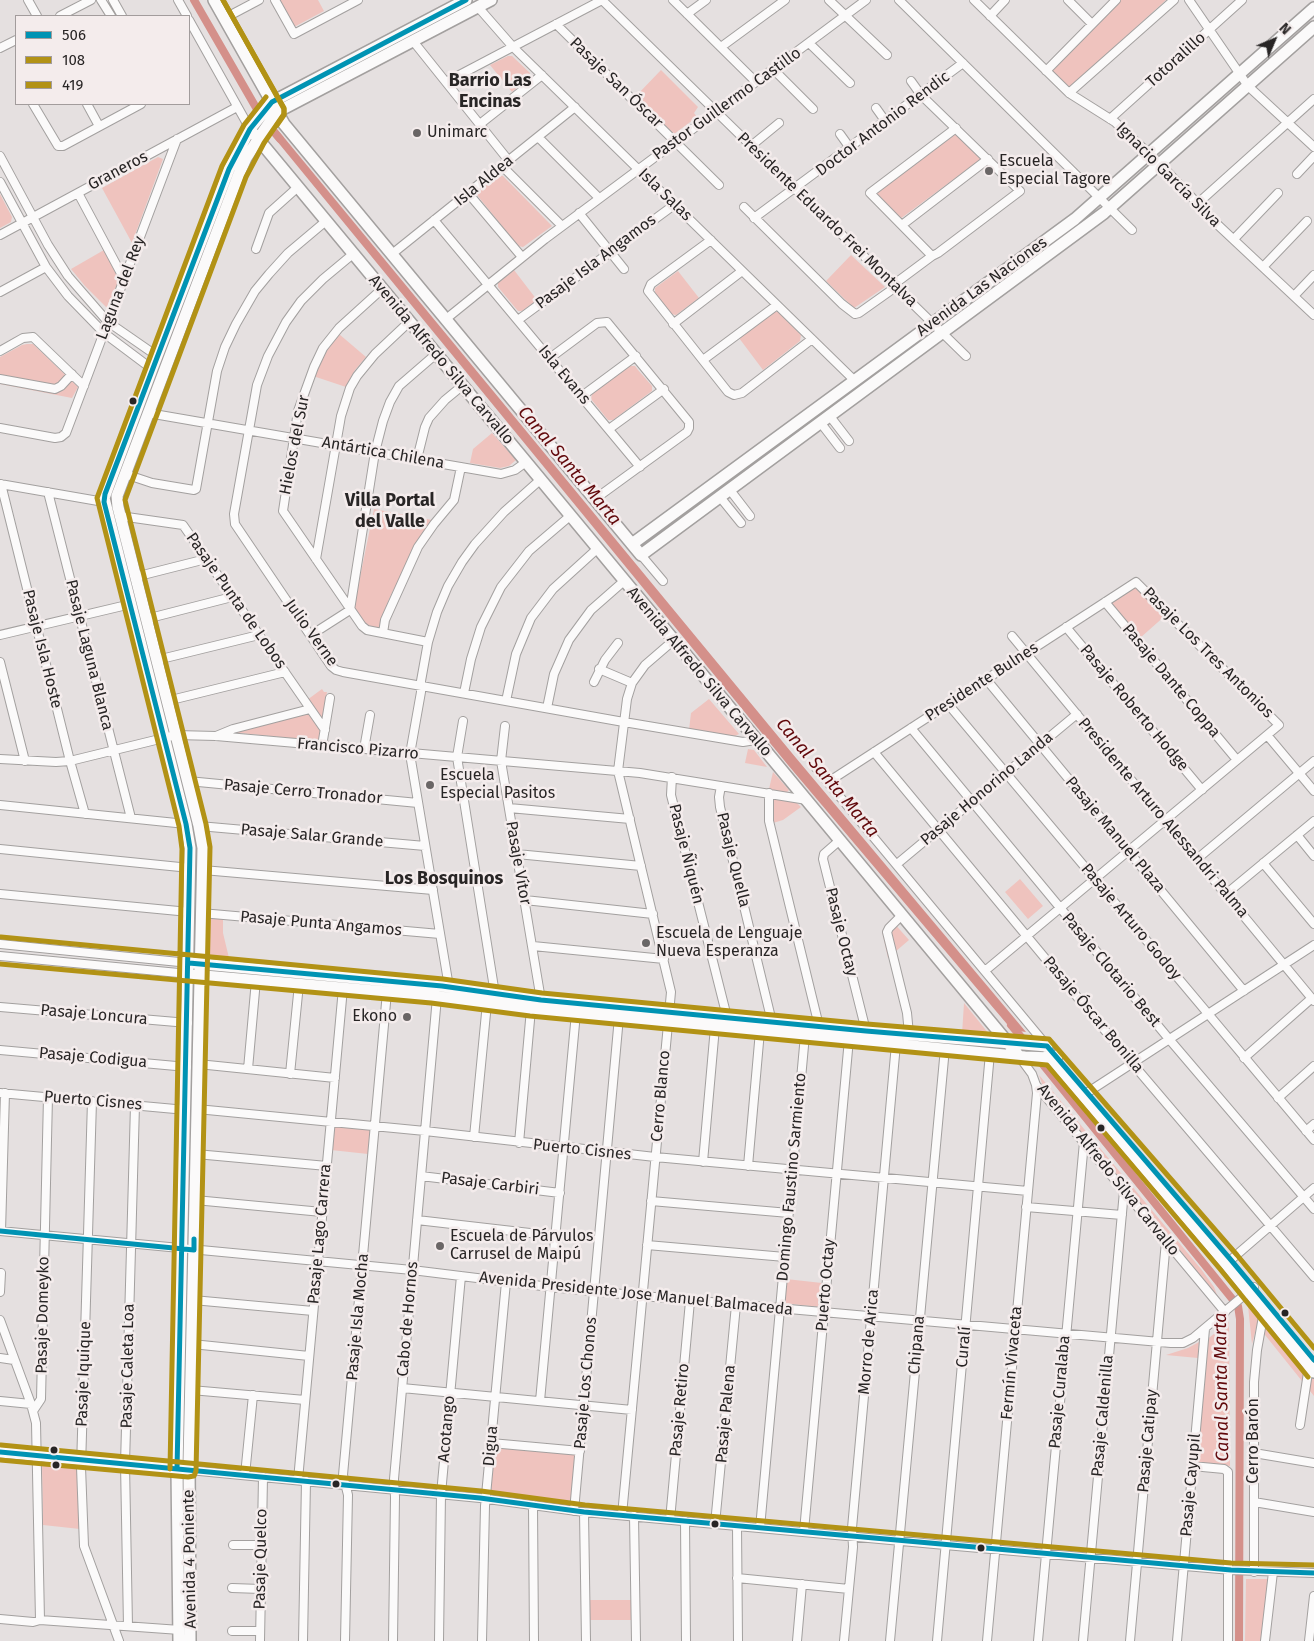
<!DOCTYPE html>
<meta charset="utf-8">
<style>
body{margin:0}
#map{position:relative;width:1314px;height:1641px;overflow:hidden;background:#e5e0e0;font-family:"Fira Sans",sans-serif}
canvas{display:block}
.legend{position:absolute;left:15px;top:15px;width:175px;height:90px;box-sizing:border-box;background:#f4ecec;border:1px solid #a29c9c;margin:0;padding:6px 9px;list-style:none;font-size:15px;color:#282525}
.legend li{display:flex;align-items:center;gap:10px;height:25px}
.legend b{width:25px;border:1px solid #a29c9c}
.north{position:absolute;left:1249px;top:15px;width:50px;height:50px;-webkit-text-stroke:4px #f4ecec;paint-order:stroke;rotate:45deg;font-size:14px;font-weight:700;line-height:20px;text-align:center;color:#282525}
.north::after{content:'';display:block;margin:auto;width:18px;height:22px;background:#282525;clip-path:polygon(50% 0,100% 100%,50% 72%,0 100%)}
</style>
<div id="map">
<canvas width="1314" height="1641"></canvas>
<ul class="legend">
<li><b style="height:6px;background:#0093b3"></b>506</li>
<li><b style="height:6px;background:#b29215"></b>108</li>
<li><b style="height:6px;background:#b29215"></b>419</li>
</ul>
<div class="north">N</div>
</div>
<script>
const context = document.querySelector('canvas').getContext('2d');
context.lineJoin = 'round';
function paint(path, color) { context.fillStyle = color; context.fill(path, 'evenodd'); }
const toPath = rows => new Path2D(rows.map(r => 'M' + r).join(''));
function stroke(path, color, width, dash) { context.strokeStyle = color; context.lineWidth = width; context.lineCap = dash ? 'butt' : 'round'; context.setLineDash(dash || []); context.stroke(path); }
function write(font, color, halo, rows, align = 'center') {
  context.font = font + ' "Fira Sans",sans-serif'; context.lineWidth = 5; context.setLineDash([]); context.textBaseline = 'middle'; context.strokeStyle = halo; context.fillStyle = color; for (const [text, x, y, turn = 0] of rows) {
    context.save(); context.translate(x, y); context.rotate((+turn || 0) * Math.PI / 180); context.textAlign = isNaN(turn) ? turn : align; if (halo) context.strokeText(text, 0, 0); context.fillText(text, 0, 0); context.restore();
  }
}
const green = toPath([
 [280,0,318,0,324,11,294,27],
 [1119,0,1166,0,1069,88,1051,70],
 [508,56,512,56,530,73,529,78,512,92,490,65],
 [661,70,698,107,694,113,697,117,674,134,636,96],
 [956,134,981,159,900,219,874,193],
 [158,157,163,159,132,243,102,188],
 [499,175,503,176,552,226,523,247,518,246,477,195,478,192],
 [0,194,12,217,11,222,0,228],
 [104,250,119,280,107,308,85,286,71,269],
 [851,255,885,287,854,308,826,281],
 [514,270,537,300,522,311,518,311,498,287,498,283],
 [678,271,699,298,676,315,671,314,655,293,655,288],
 [772,312,778,312,801,335,800,341,763,370,739,338],
 [339,334,366,357,355,370,346,387,313,376,323,356],
 [27,344,33,344,78,387,72,398,0,384,0,357,22,345],
 [630,366,635,366,638,370,652,386,652,391,613,420,608,420,591,399,592,394],
 [492,433,516,460,509,466,500,468,470,463,473,449],
 [374,509,432,520,413,551,389,599,382,618,380,631,367,627,353,611],
 [1136,585,1166,615,1140,638,1110,603],
 [322,689,324,692,327,692,322,720,307,700],
 [709,699,739,734,735,736,689,730,691,713],
 [309,713,320,729,320,741,230,732],
 [748,749,754,750,767,767,745,763],
 [773,772,789,790,786,793,769,789],
 [773,799,796,802,801,807,783,820,773,823,771,812],
 [1020,879,1043,906,1028,919,1005,892],
 [208,918,223,919,223,933,229,958,207,956],
 [893,922,909,940,888,958,882,931],
 [964,1003,989,1034,962,1034],
 [1039,1075,1201,1269,1214,1287,1220,1303,1045,1092],
 [333,1124,371,1128,368,1154,331,1150],
 [786,1279,822,1283,819,1307,784,1303],
 [1248,1306,1256,1307,1314,1376,1314,1396,1257,1325,1252,1344],
 [1229,1322,1230,1466,1196,1462,1205,1341],
 [1199,1342,1198,1358,1166,1355,1188,1348],
 [496,1445,575,1453,577,1456,572,1501,491,1492,494,1448],
 [42,1464,80,1468,80,1529,43,1525],
 [1246,1579,1268,1579,1262,1641,1245,1641],
 [590,1600,632,1600,632,1620,590,1620]
]);
const water = toPath([
 [277,129,796,758,1026,1032,1012,1030,788,765,272,135]
]);
const canal = toPath([
 [194,0,262,118,280,139],
 [1011,1025,1028,1045],
 [1036,1056,1238,1306,1240,1319,1239,1641]
]);
const street = toPath([
 [28,0,37,16],
 [101,0,111,16],
 [113,0,122,16],
 [178,0,187,16],
 [275,0,294,34,358,0],
 [602,0,966,356],
 [673,0,756,82],
 [829,0,887,55],
 [899,0,1132,230],
 [974,0,1069,93,1115,122,1160,164,1219,226,1314,315],
 [1068,0,1092,24],
 [1189,0,1248,86,1314,147],
 [478,7,513,47,855,381],
 [687,14,706,0],
 [60,16,91,0],
 [990,16,1005,0],
 [225,18,259,0],
 [189,20,250,129],
 [556,24,719,185],
 [413,41,509,161],
 [809,43,850,83],
 [721,47,785,0],
 [0,48,16,40],
 [773,69,813,109],
 [1046,71,1116,0],
 [446,82,602,0],
 [1069,93,1174,0],
 [33,104,58,146,63,146,141,104],
 [87,104,99,126],
 [876,108,886,122],
 [1110,119,1242,0],
 [480,124,542,75],
 [840,134,850,148],
 [538,137,599,198],
 [751,146,779,123],
 [0,156,48,245,68,276,108,322,157,356],
 [502,166,562,226],
 [1297,174,1314,156],
 [0,182,46,267,68,296,104,333,152,369],
 [78,193,124,279],
 [468,193,522,257],
 [1197,204,1314,99],
 [744,207,842,304,855,314,859,313,890,291,893,285,932,256,938,253,1020,191,921,95,911,81],
 [579,213,624,269],
 [754,218,963,63],
 [434,220,640,467],
 [902,225,988,159],
 [0,235,237,107],
 [1234,239,1278,193],
 [711,240,651,284,648,291,728,392,734,395,742,393,812,339],
 [256,249,269,213,298,187],
 [353,254,323,279,301,301,286,322,268,356,257,385,234,514,235,524,331,666,336,670,343,672,618,721,743,742,755,740],
 [392,254,575,107],
 [932,256,870,193,956,128],
 [1263,267,1307,221],
 [382,289,339,328,323,348,314,367,298,411,283,511,362,626,367,630,428,642],
 [0,292,46,267],
 [1294,296,1314,275],
 [446,319,545,239,866,0],
 [518,320,674,205],
 [673,324,742,271],
 [0,351,23,338,33,337,84,386],
 [550,358,597,323,607,322,689,422,689,428,687,432,595,499],
 [703,360,777,305],
 [0,379,55,389,61,386,72,374],
 [582,396,636,356],
 [148,413,501,474,515,470,526,462],
 [829,415,849,441],
 [820,422,840,448],
 [0,428,55,438,61,437,66,433,177,139],
 [609,429,664,389],
 [417,459,425,427,429,418,445,400,462,386],
 [125,474,152,483,194,490,196,489,217,371,225,347,236,324,255,291,269,274,288,253,326,221],
 [0,484,104,502],
 [1,484,70,761,85,814],
 [730,490,750,516],
 [48,492,131,818],
 [720,497,741,523],
 [120,516,183,525,325,730],
 [641,555,663,581],
 [316,559,341,416,350,388,357,376,375,354,409,322],
 [135,577,206,559],
 [1105,602,1237,760],
 [146,619,232,597],
 [1066,627,1202,790],
 [383,633,385,620,418,547,434,524,454,500,461,467],
 [0,635,131,604],
 [311,635,350,610,375,452,383,421,390,402,399,386,436,354],
 [1012,636,1314,1001],
 [157,660,259,635],
 [0,662,25,761],
 [599,669,632,683],
 [986,679,1244,991],
 [594,682,605,660,618,643],
 [464,693,471,659,481,627,501,587,529,551,570,516],
 [167,701,285,672],
 [506,701,516,654,531,618,553,589,597,549],
 [948,704,1314,1140],
 [547,708,554,674,569,640,591,610,624,581],
 [463,721,457,757,495,994],
 [505,726,501,761,541,1000],
 [911,728,1169,1039,1314,1209],
 [1267,735,1314,791],
 [216,736,233,729,310,709],
 [322,746,330,698],
 [364,749,370,715],
 [874,752,1132,1063,1314,1277],
 [0,759,56,762,70,761,176,735,216,736,640,773,807,800],
 [816,768,1047,1046],
 [672,777,671,795,727,1017],
 [188,781,418,803],
 [828,782,1136,582,1279,725,986,970],
 [721,786,719,797,720,807,772,1022],
 [769,793,769,821,819,1026],
 [0,805,186,824],
 [509,808,630,819],
 [199,826,425,846],
 [1297,835,1314,856],
 [840,840,824,854,823,859,866,1031],
 [0,849,190,868],
 [517,854,641,866],
 [1197,859,1314,761],
 [1263,863,1314,924],
 [897,864,1077,714],
 [203,870,433,890],
 [0,894,189,912],
 [1226,894,1314,821],
 [525,900,653,914],
 [201,913,440,934],
 [902,915,889,928,887,932,907,1013,909,1034],
 [0,944,189,963],
 [533,946,664,959],
 [0,956,189,974],
 [449,987,410,754,421,692,421,681,428,642,437,612,448,586,462,562,475,544,504,512,540,480],
 [0,1007,188,1023],
 [0,1050,187,1067],
 [1018,1055,1032,1074,1036,1085,1225,1312],
 [1244,1058,1312,998],
 [198,1064,335,1078],
 [248,1069,256,980],
 [290,1074,299,984],
 [0,1093,186,1110],
 [1082,1096,1314,945],
 [1278,1098,1314,1066],
 [92,1101,81,1467,84,1546,119,1641],
 [197,1109,425,1131,655,1157,1028,1191],
 [1306,1131,1314,1124],
 [474,1137,487,1003],
 [519,1143,531,1009],
 [196,1154,327,1166],
 [703,1162,715,1027],
 [748,1166,760,1031],
 [421,1176,560,1193],
 [195,1200,322,1212],
 [651,1201,789,1213],
 [1026,1207,1122,1215],
 [417,1220,556,1236],
 [0,1231,412,1270,550,1287,643,1296,1171,1343,1183,1343,1193,1338,1254,1287],
 [1,1231,5,1093],
 [647,1245,785,1257],
 [1226,1264,1314,1188],
 [0,1292,1,1273],
 [193,1300,313,1311],
 [0,1320,31,1404,36,1423,40,1620],
 [192,1344,309,1356],
 [0,1358,14,1360],
 [402,1388,632,1410],
 [191,1390,305,1400],
 [0,1401,31,1404],
 [540,1401,576,1013],
 [33,1411,41,1399,48,1097],
 [1300,1425,1309,1366],
 [491,1443,580,1451],
 [1254,1453,1314,1463],
 [1192,1466,1224,1469,1228,1472,1228,1641],
 [189,1470,480,1498,584,1512,945,1545,1231,1570,1314,1573],
 [245,1475,253,1395],
 [298,1480,343,988],
 [1254,1502,1314,1512],
 [533,1505,534,1641],
 [574,1511,619,1017],
 [584,1512,586,1641],
 [622,1515,671,992,618,771,627,699,632,683,645,665,674,640],
 [634,1516,636,1641],
 [670,1520,690,1301],
 [685,1521,686,1641],
 [715,1524,736,1305],
 [737,1526,738,1641],
 [760,1528,805,1035],
 [804,1531,849,1039],
 [233,1545,262,1545],
 [1254,1572,1254,1382,1257,1350,1264,1311],
 [737,1578,849,1589],
 [232,1588,261,1589],
 [0,1619,33,1622,40,1620,180,1630],
 [128,1626,125,1464,135,1105],
 [232,1631,260,1631],
 [260,1641,263,1477],
 [303,1641,306,1481],
 [345,1641,348,1495,343,1475,387,992],
 [393,1641,395,1497,394,1479,437,997],
 [439,1641,441,1494,461,1276],
 [482,1641,485,1506,506,1282],
 [797,1641,802,1584],
 [844,1641,853,1547,852,1528,896,1044],
 [890,1641,945,1048],
 [937,1641,990,1053],
 [987,1641,1037,1093,1036,1085],
 [1038,1641,1084,1142],
 [1083,1641,1124,1191],
 [1130,1641,1166,1241],
 [1177,1641,1205,1329],
 [1265,1641,1273,1572],
 [1309,1641,1314,1596]
]);
const secondary = toPath([
 [214,0,284,124,641,555,1104,213,1314,27],
 [254,134,1018,1055],
 [632,544,1075,219,1314,8],
 [193,963,442,986,541,1000,866,1031,1047,1046],
 [193,975,432,996,531,1009,1025,1057,1051,1058,1057,1056],
 [1049,1053,1051,1058,1226,1264,1314,1372],
 [0,1452,185,1470],
 [179,1641,177,1469,190,848,186,824,104,498,152,369,229,169,250,129,272,102,466,0],
 [190,1641,189,1461,203,848,199,826,118,507,117,496,239,174,246,158,263,132,277,112,491,0]
]);
const bus1 = toPath([
 [189,963,442,986,541,1000,866,1031,1047,1046,1231,1260,1314,1360],
 [0,1231,194,1250,194,1239],
 [0,1452,480,1498,584,1512,1231,1570,1314,1573],
 [177,1469,190,848,186,824,104,502,105,494,229,169,250,129,272,102,466,0]
]);
const bus2 = toPath([
 [0,964,431,1003,530,1016,1047,1065,1220,1269,1308,1377],
 [0,1460,188,1477,194,1476,196,1471,210,847,206,824,125,500,246,177,264,143,284,114,284,108,223,0]
]);
const bus3 = toPath([
 [223,0,284,109,284,115,277,125],
 [1,937,443,979,542,993,867,1024,1049,1039,1237,1255,1314,1348],
 [1,1445,481,1491,585,1505,1231,1563,1314,1565],
 [170,1469,182,849,179,826,97,498,222,166,244,125,266,97]
]);
const markers = [
 [417,133,5,"#6a6666"],
 [989,171,5,"#6a6666"],
 [133,401,4.5,"#282525"],
 [430,785,5,"#6a6666"],
 [646,943,5,"#6a6666"],
 [407,1017,5,"#6a6666"],
 [1101,1128,4.5,"#282525"],
 [440,1246,5,"#6a6666"],
 [1285,1313,4.5,"#282525"],
 [54,1450,4.5,"#282525"],
 [56,1465,4.5,"#282525"],
 [336,1484,4.5,"#282525"],
 [715,1524,4.5,"#282525"],
 [981,1548,4.5,"#282525"]
];
const streetNames = [
 ["Totoralillo",1176,60,-42],
 ["Pasaje San Óscar",616,83,44],
 ["Pastor Guillermo Castillo",727,104,-36],
 ["Doctor Antonio Rendic",883,124,-37],
 ["Graneros",118,171,-28],
 ["Ignacio García Silva",1168,175,45],
 ["Isla Aldea",484,181,-39],
 ["Isla Salas",665,195,44],
 ["Presidente Eduardo Frei Montalva",827,220,44],
 ["Pasaje Isla Angamos",596,262,-37],
 ["Avenida Las Naciones",982,287,-36],
 ["Laguna del Rey",121,288,-69],
 ["Avenida Alfredo Silva Carvallo",441,360,50],
 ["Isla Evans",564,375,50],
 ["Hielos del Sur",295,445,-79],
 ["Antártica Chilena",383,453,10],
 ["Pasaje Punta de Lobos",236,601,55],
 ["Julio Verne",311,633,54],
 ["Pasaje Isla Hoste",42,649,76],
 ["Pasaje Los Tres Antonios",1208,653,45],
 ["Pasaje Laguna Blanca",89,655,76],
 ["Avenida Alfredo Silva Carvallo",699,672,50],
 ["Pasaje Dante Coppa",1171,681,50],
 ["Presidente Bulnes",982,682,-33],
 ["Pasaje Roberto Hodge",1134,708,50],
 ["Francisco Pizarro",358,749,5],
 ["Pasaje Honorino Landa",987,789,-40],
 ["Pasaje Cerro Tronador",303,792,5],
 ["Presidente Arturo Alessandri Palma",1163,818,50],
 ["Pasaje Manuel Plaza",1115,835,50],
 ["Pasaje Salar Grande",312,836,5],
 ["Pasaje Ñiquén",686,854,76],
 ["Pasaje Quella",733,860,76],
 ["Pasaje Vítor",518,863,80],
 ["Pasaje Arturo Godoy",1131,922,50],
 ["Pasaje Punta Angamos",321,924,5],
 ["Pasaje Octay",841,932,76],
 ["Pasaje Clotario Best",1111,970,50],
 ["Pasaje Loncura",94,1015,5],
 ["Pasaje Óscar Bonilla",1093,1015,50],
 ["Pasaje Codigua",93,1058,5],
 ["Cerro Blanco",661,1096,-85],
 ["Puerto Cisnes",93,1101,5],
 ["Puerto Cisnes",582,1150,6],
 ["Avenida Alfredo Silva Carvallo",1108,1170,51],
 ["Domingo Faustino Sarmiento",792,1177,-85],
 ["Pasaje Carbiri",490,1184,7],
 ["Pasaje Lago Carrera",320,1234,-85],
 ["Puerto Octay",826,1285,-85],
 ["Avenida Presidente Jose Manuel Balmaceda",636,1294,6],
 ["Pasaje Domeyko",43,1315,-89],
 ["Pasaje Isla Mocha",358,1317,-85],
 ["Cabo de Hornos",408,1319,-85],
 ["Morro de Arica",869,1342,-85],
 ["Chipana",917,1345,-85],
 ["Curalí",964,1347,-85],
 ["Fermín Vivaceta",1012,1363,-85],
 ["Pasaje Caleta Loa",128,1366,-89],
 ["Pasaje Iquique",84,1374,-88],
 ["Pasaje Los Chonos",586,1383,-85],
 ["Pasaje Curalaba",1060,1392,-85],
 ["Pasaje Retiro",680,1410,-85],
 ["Pasaje Palena",726,1414,-85],
 ["Pasaje Caldenilla",1103,1416,-85],
 ["Acotango",447,1429,-85],
 ["Pasaje Catipay",1148,1441,-85],
 ["Cerro Barón",1254,1441,-90],
 ["Digua",491,1446,-85],
 ["Pasaje Cayupil",1191,1485,-85],
 ["Avenida 4 Poniente",190,1559,-91],
 ["Pasaje Quelco",261,1559,-89]
];
const poiNames = [
 ["Unimarc",427,133],
 ["Escuela",999,162],
 ["Especial Tagore",999,180],
 ["Escuela",440,776],
 ["Especial Pasitos",440,794],
 ["Escuela de Lenguaje",656,934],
 ["Nueva Esperanza",656,952],
 ["Ekono",397,1017,"right"],
 ["Escuela de Párvulos",450,1237],
 ["Carrusel de Maipú",450,1255]
];
const neighbourhoodNames = [
 ["Barrio Las",490,81],
 ["Encinas",490,102],
 ["Villa Portal",390,501],
 ["del Valle",390,522],
 ["Los Bosquinos",444,879]
];
const waterNames = [
 ["Canal Santa Marta",569,466,50],
 ["Canal Santa Marta",827,778,50],
 ["Canal Santa Marta",1222,1387,-91]
];
paint(green, '#efc3be');
paint(water, '#d4908a');
stroke(canal, '#d4908a', 8);
stroke(street, '#a3a09f', 10);
stroke(secondary, '#a3a09f', 14);
stroke(street, '#fbfafa', 8);
stroke(secondary, '#fbfafa', 11);
stroke(bus1, '#0093b3', 5);
stroke(bus2, '#b29215', 5);
stroke(bus3, '#b29215', 5);
for (const [x, y, r, color] of markers) { const dot = new Path2D(); dot.arc(x, y, r, 0, 2 * Math.PI); context.fillStyle = color; context.fill(dot); stroke(dot, '#f4ecec', 2); }
write('16px', '#282525', '#f4ecec', streetNames);
write('16px', '#282525', '#f4ecec', poiNames, 'left');
write('bold 18px', '#282525', '#f4ecec', neighbourhoodNames);
write('italic 18px', '#61080b', '#f4ecec', waterNames);
</script>
